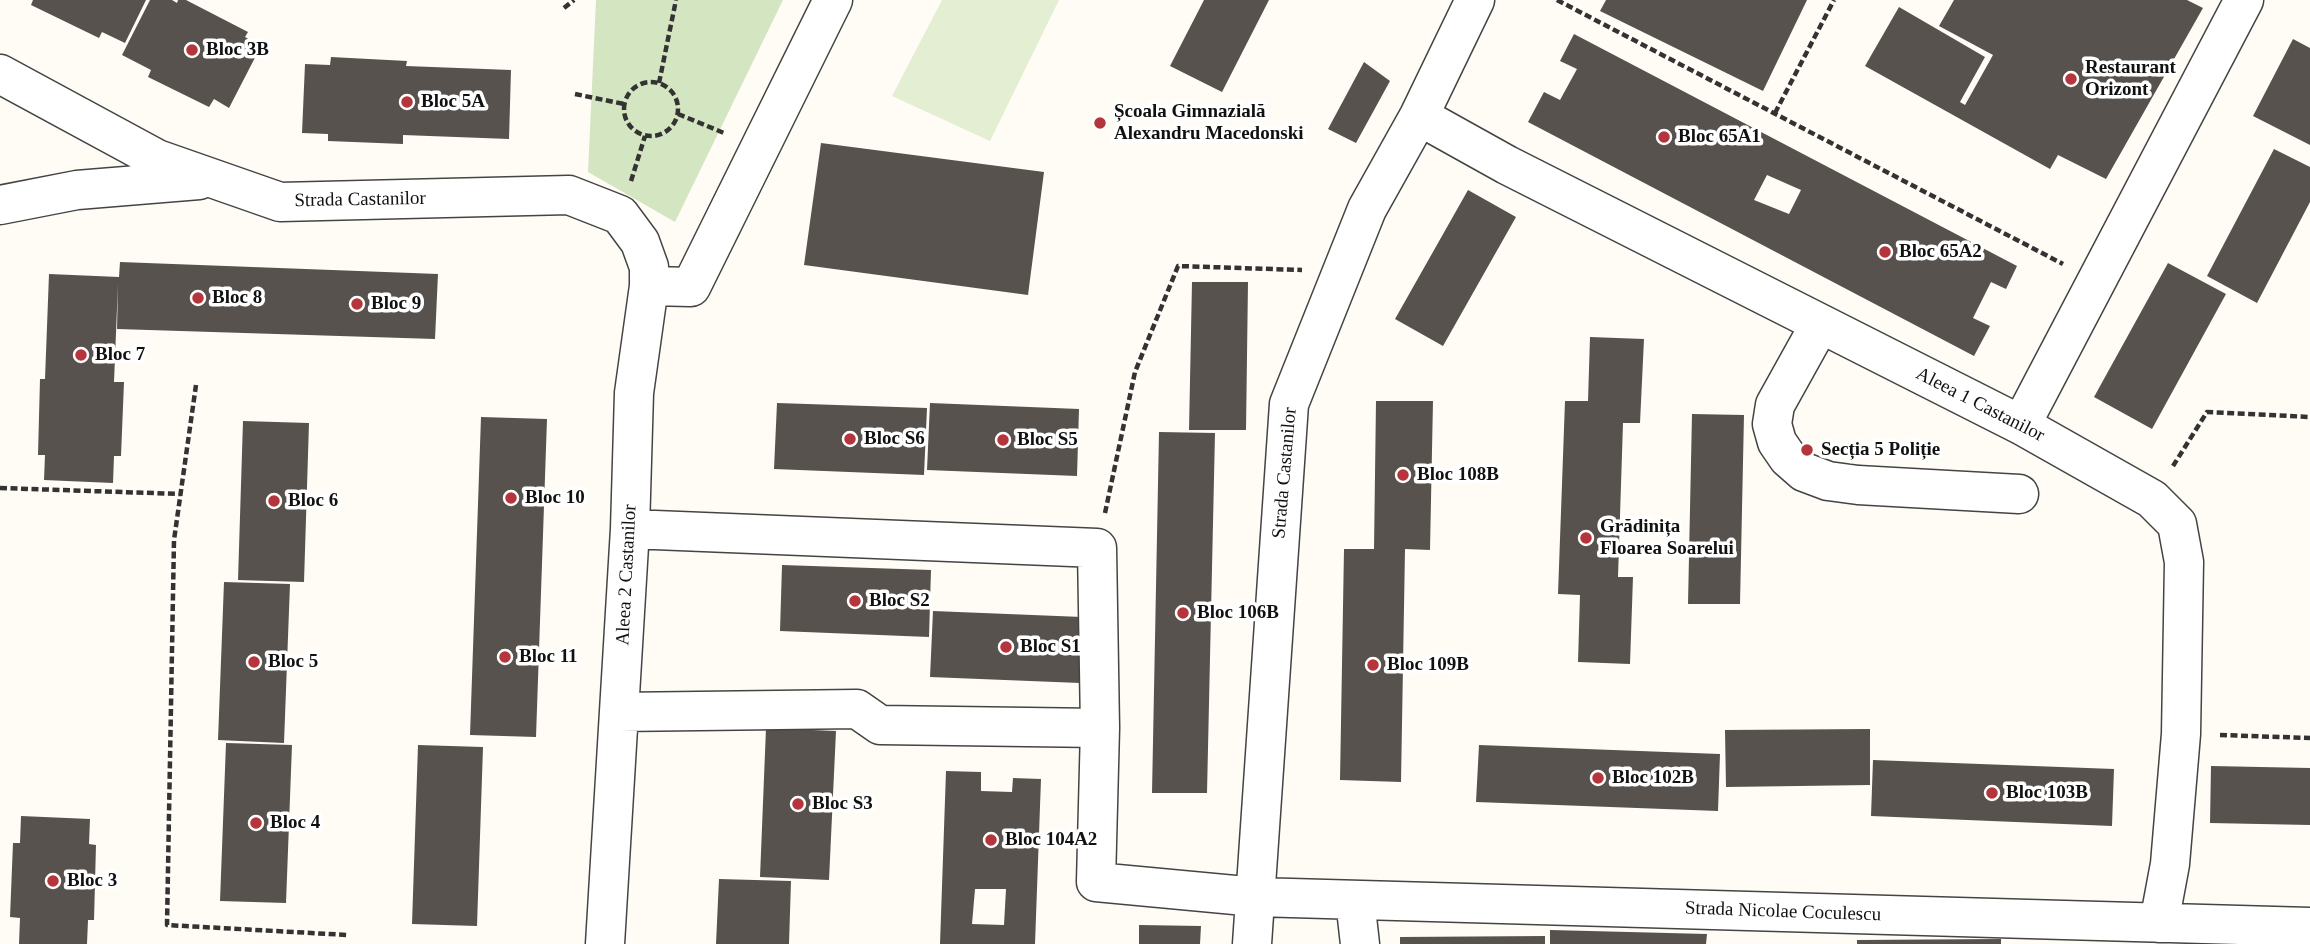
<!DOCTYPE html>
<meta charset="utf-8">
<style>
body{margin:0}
canvas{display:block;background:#fefcf5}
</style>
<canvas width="2310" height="944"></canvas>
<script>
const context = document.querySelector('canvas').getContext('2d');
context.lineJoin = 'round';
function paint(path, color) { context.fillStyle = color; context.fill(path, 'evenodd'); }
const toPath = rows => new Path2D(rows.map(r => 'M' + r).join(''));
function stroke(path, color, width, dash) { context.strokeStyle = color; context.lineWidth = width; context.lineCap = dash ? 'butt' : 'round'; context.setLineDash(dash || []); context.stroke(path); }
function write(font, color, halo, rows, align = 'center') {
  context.font = font + ' Georgia,serif'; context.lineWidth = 7; context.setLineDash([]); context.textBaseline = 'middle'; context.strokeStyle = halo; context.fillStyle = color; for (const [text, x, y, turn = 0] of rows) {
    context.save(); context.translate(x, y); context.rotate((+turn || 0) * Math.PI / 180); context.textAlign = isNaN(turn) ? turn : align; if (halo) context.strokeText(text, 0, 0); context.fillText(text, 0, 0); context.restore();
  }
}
const green = toPath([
 [596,0,783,0,675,222,588,172]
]);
const pitch = toPath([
 [942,0,1059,0,990,141,892,96]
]);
const building = toPath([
 [33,0,146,0,125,43,102,32,99,38,31,5],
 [150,0,172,0,177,3,178,0,186,0,248,32,245,37,261,46,229,108,214,99,209,107,148,77,151,70,122,55],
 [1204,0,1269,0,1222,92,1170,66],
 [1606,0,1807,0,1763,91,1600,11],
 [1954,0,2187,0,2203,8,2106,179,2058,155,2050,169,1865,66,1899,7,1985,57,1960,102,1965,105,1993,55,1939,26],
 [1574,34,2017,266,2006,289,1991,282,1973,318,1990,326,1974,356,1528,122,1544,92,1560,100,1577,69,1560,61],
 [1767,175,1801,190,1789,214,1754,200],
 [2293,39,2310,48,2310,145,2253,116],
 [331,57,407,61,406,66,511,70,509,139,403,135,403,144,328,141,328,134,302,133,305,64,330,65],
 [1364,62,1390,81,1356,143,1328,129],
 [821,143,1044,172,1028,295,804,265],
 [2274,149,2310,167,2310,202,2257,303,2207,276],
 [1468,190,1516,217,1443,346,1395,319],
 [120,262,438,274,435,339,117,329,118,284,114,382,124,382,121,456,114,456,113,483,44,480,45,455,38,455,40,379,45,379,49,274,119,277],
 [2168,263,2226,294,2152,429,2094,397],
 [1192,282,1248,282,1246,430,1189,430],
 [1590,337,1644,339,1640,423,1623,423,1618,577,1633,577,1630,664,1578,662,1580,595,1558,594,1565,401,1588,401],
 [1376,401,1433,401,1430,550,1405,549,1401,782,1340,780,1344,549,1374,549],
 [777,403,927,408,924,475,774,469],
 [930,403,1079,409,1077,476,927,470],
 [1692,414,1744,415,1740,604,1688,604],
 [481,417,547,419,536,737,470,735],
 [243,421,309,423,304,582,238,580],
 [1159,432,1215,433,1207,793,1152,793],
 [782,565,931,570,929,637,780,631],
 [224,582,290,584,284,743,218,740],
 [933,611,1082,617,1080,683,930,677],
 [766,728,836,731,829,880,760,877],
 [1870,729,1870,785,1726,787,1725,730],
 [226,743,292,745,286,903,220,901],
 [418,745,483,747,477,926,412,924],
 [1479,745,1720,754,1718,811,1476,802],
 [1873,760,2114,769,2112,826,1871,816],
 [2211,766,2310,768,2310,825,2210,823],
 [946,771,981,772,981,791,1012,792,1013,778,1041,779,1035,944,940,944],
 [975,889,1006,889,1004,925,972,924],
 [21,816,90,819,89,844,96,845,94,920,88,920,87,944,19,944,20,918,10,917,13,843,20,843],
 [719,879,791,881,789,944,716,944],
 [1139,925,1201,926,1200,944,1139,944],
 [1550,930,1707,934,1706,944,1550,944],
 [1545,936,1545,944,1400,944,1400,937],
 [2001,939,2001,944,1857,944,1857,940]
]);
const path = toPath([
 [1557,0,2063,264],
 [564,8,574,0],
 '624 109a27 27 0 1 1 54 0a27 27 0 1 1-54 0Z',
 [659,83,676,0],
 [575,94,624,104],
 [1775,113,1834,0],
 [678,114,724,133],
 [631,181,645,136],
 [196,385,174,540,167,925,347,935],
 [2173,466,2207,412,2310,417],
 [0,488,181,494],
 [1105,513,1135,372,1178,266,1302,270],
 [2220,735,2310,738]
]);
const minor = toPath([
 [0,74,157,159,280,202,569,195,620,215,640,242,649,267,649,286,634,393,630,529,605,944],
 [1419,116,1507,165,2021,425,2152,499,2177,524,2184,562,2181,734,2170,864,2159,923],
 [0,205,77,190,199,180],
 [649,286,691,287,833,0],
 [1820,324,1775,405,1772,424,1777,442,1788,458,1804,472,1828,481,1858,485,2019,494],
 [2021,425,2244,0],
 [630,529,1097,548,1100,728,1096,882,1256,897,2310,927],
 [619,712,857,709,880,725,1100,728],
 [1355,900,1360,944],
 [1252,944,1289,404,1367,209,1419,116,1475,0]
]);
const markers = [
 [192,50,7,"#b4353b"],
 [2071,79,7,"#b4353b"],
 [407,102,7,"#b4353b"],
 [1100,123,7,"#b4353b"],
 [1664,137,7,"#b4353b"],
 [1885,252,7,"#b4353b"],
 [198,298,7,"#b4353b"],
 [357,304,7,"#b4353b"],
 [81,355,7,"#b4353b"],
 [850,439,7,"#b4353b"],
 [1003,440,7,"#b4353b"],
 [1807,450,7,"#b4353b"],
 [1403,475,7,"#b4353b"],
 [511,498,7,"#b4353b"],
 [274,501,7,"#b4353b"],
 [1586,538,7,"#b4353b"],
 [855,601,7,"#b4353b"],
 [1183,613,7,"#b4353b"],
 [1006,647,7,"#b4353b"],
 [505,657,7,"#b4353b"],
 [254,662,7,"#b4353b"],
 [1373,665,7,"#b4353b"],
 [1598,778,7,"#b4353b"],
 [1992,793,7,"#b4353b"],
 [798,804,7,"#b4353b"],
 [256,823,7,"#b4353b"],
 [991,840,7,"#b4353b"],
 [53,881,7,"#b4353b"]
];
const poiNames = [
 ["Bloc 3B",206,50],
 ["Restaurant",2085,68],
 ["Orizont",2085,90],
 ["Bloc 5A",421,102],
 ["Școala Gimnazială",1114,112],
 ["Alexandru Macedonski",1114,134],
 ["Bloc 65A1",1678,137],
 ["Bloc 65A2",1899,252],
 ["Bloc 8",212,298],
 ["Bloc 9",371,304],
 ["Bloc 7",95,355],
 ["Bloc S6",864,439],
 ["Bloc S5",1017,440],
 ["Secția 5 Poliție",1821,450],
 ["Bloc 108B",1417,475],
 ["Bloc 10",525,498],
 ["Bloc 6",288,501],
 ["Grădinița",1600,527],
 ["Floarea Soarelui",1600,549],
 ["Bloc S2",869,601],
 ["Bloc 106B",1197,613],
 ["Bloc S1",1020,647],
 ["Bloc 11",519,657],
 ["Bloc 5",268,662],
 ["Bloc 109B",1387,665],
 ["Bloc 102B",1612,778],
 ["Bloc 103B",2006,793],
 ["Bloc S3",812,804],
 ["Bloc 4",270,823],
 ["Bloc 104A2",1005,840],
 ["Bloc 3",67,881]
];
const streetNames = [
 ["Strada Castanilor",360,200,-1],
 ["Aleea 1 Castanilor",1980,405,27],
 ["Strada Castanilor",1285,473,-85],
 ["Aleea 2 Castanilor",627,575,-87],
 ["Strada Nicolae Coculescu",1783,912,2]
];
paint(green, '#d4e6c1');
paint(pitch, '#e4eed2');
paint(building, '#58524e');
stroke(minor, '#444', 41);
stroke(path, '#333', 4.5, [7, 3.5]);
stroke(minor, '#fff', 38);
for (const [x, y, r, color] of markers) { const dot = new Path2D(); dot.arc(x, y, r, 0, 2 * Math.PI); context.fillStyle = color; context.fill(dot); stroke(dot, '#fff', 2.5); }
write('bold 19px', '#111', '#fff', poiNames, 'left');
write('19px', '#111', '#fff', streetNames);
</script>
